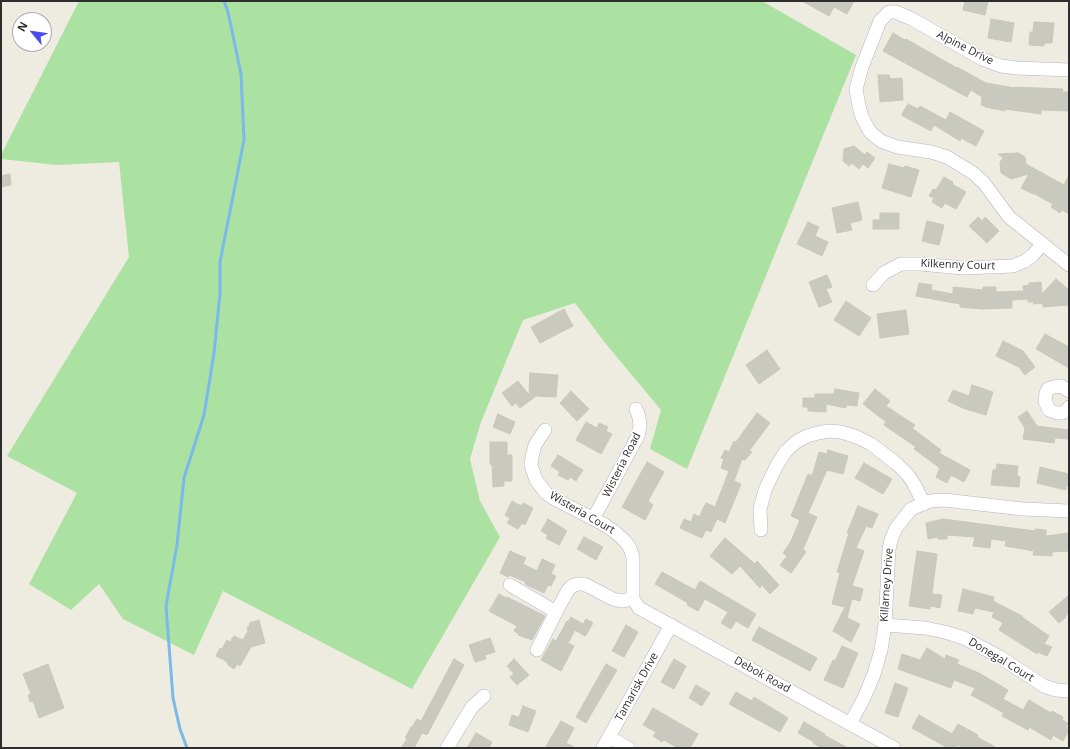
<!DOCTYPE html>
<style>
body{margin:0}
#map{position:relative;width:1070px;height:749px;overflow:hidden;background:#eeebe1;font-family:"Open Sans",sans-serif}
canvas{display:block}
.frame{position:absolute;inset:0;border:2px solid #2e2e2e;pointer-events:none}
.north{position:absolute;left:12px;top:12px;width:40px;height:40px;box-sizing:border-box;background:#fff;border:1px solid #ababab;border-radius:50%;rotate:299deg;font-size:11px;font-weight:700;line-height:16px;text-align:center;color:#2e2e2e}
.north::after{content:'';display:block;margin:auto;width:14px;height:18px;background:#494cf4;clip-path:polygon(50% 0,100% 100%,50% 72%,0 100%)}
</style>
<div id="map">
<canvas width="1070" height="749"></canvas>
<div class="frame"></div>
<div class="north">N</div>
</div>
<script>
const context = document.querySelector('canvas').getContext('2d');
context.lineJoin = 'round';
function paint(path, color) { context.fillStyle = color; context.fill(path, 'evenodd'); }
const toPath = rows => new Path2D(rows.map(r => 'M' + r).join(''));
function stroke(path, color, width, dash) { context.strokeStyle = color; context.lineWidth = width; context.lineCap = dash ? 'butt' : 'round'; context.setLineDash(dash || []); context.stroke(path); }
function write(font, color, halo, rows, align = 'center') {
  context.font = font + ' "Open Sans",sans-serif'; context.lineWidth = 3; context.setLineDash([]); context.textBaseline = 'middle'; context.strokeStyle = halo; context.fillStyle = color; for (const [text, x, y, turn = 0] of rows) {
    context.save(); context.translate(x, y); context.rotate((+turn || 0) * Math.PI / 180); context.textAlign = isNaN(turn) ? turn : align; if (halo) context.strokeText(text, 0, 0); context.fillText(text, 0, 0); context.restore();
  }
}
const green = toPath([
 [79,1,762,1,856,55,687,469,650,449,661,410,606,344,575,303,523,320,481,422,470,459,480,501,500,537,412,689,223,591,194,655,123,619,99,584,71,610,29,584,77,493,7,456,129,257,119,162,57,165,1,159,1,155]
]);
const stream = toPath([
 [187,748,180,729,173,698,166,606,177,545,184,478,204,415,214,353,220,293,220,262,244,140,241,74,228,12,224,1]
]);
const building = toPath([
 [802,1,854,1,847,14,834,7,829,16,802,1],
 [965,1,988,1,985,15,963,10,965,1],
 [991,19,1014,23,1011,42,988,38,991,19],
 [1034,22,1054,23,1052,43,1044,43,1044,46,1029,45,1030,32,1033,32,1034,22],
 [893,33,905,40,906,39,957,68,957,67,986,83,1015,88,1015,87,1063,89,1062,92,1069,92,1069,111,1041,110,1041,114,1005,109,1005,111,985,107,985,106,981,105,982,97,971,90,967,97,883,51,893,33],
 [878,75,889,75,890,79,902,78,903,100,880,102,878,75],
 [908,104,918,109,920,106,946,120,950,112,984,131,976,146,961,138,960,141,934,125,931,131,903,116,902,114,908,104],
 [854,146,865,155,867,152,875,158,868,168,863,164,859,169,852,163,849,166,843,161,844,149,854,146],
 [1018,153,1025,157,1026,164,1064,185,1069,175,1069,214,1062,210,1060,213,1051,207,1053,204,1033,193,1033,194,1021,188,1029,174,1011,179,1001,173,1000,162,1003,158,998,154,1018,153],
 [889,164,904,168,905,166,919,170,911,197,882,188,889,164],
 [10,174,11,185,1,187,1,176,10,174],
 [944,177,953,182,952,184,966,192,956,209,945,203,942,208,932,202,934,198,929,196,933,189,936,190,944,177],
 [858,202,862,220,850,223,852,230,837,233,832,208,858,202],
 [880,213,899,213,899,229,873,229,873,220,880,220,880,213],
 [978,217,982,221,985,217,999,231,987,243,969,226,978,217],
 [927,221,944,225,939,245,922,241,927,221],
 [808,222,819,227,815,236,828,242,822,256,797,244,808,222],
 [827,275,832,287,826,289,832,302,819,307,809,282,827,275],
 [1056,279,1069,290,1069,305,1043,307,1043,303,1033,304,1035,302,1028,302,1028,299,1012,300,1012,308,982,309,960,307,960,304,916,296,919,283,932,285,931,290,953,294,953,287,983,290,983,287,996,287,996,292,1024,291,1023,286,1029,285,1029,283,1041,282,1042,294,1056,279],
 [846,301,871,318,859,336,834,320,846,301],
 [564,309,573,326,540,343,531,327,564,309],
 [906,310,909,334,880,338,877,314,906,310],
 [1045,334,1069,347,1069,368,1036,349,1045,334],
 [1003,341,1023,351,1035,367,1025,375,1019,367,996,356,1003,341],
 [767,350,780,369,759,384,746,365,767,350],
 [530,373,558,375,556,397,536,396,520,408,516,403,512,406,502,393,518,381,529,395,530,373],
 [972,385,993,392,986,415,965,409,948,401,953,390,969,396,972,385],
 [835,389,859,393,857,406,846,405,846,408,826,404,826,412,808,411,808,407,803,407,803,398,815,398,815,394,834,394,835,389],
 [875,389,890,401,886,406,915,425,912,428,941,450,939,453,970,470,964,482,951,475,947,483,936,477,940,468,914,449,916,447,884,425,886,422,863,404,875,389],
 [571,391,589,409,577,421,560,403,571,391],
 [1027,411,1037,426,1069,430,1069,439,1055,438,1054,443,1023,439,1025,428,1018,417,1027,411],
 [757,413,770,423,749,451,752,452,745,460,742,459,734,481,741,484,725,523,717,519,711,532,706,530,702,538,680,528,684,519,691,522,694,514,699,517,706,503,715,507,729,471,721,468,724,459,721,458,725,450,729,452,734,441,736,442,757,413],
 [498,414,515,422,510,434,493,427,498,414],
 [586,422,597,428,599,423,608,427,606,431,612,434,601,454,576,440,586,422],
 [490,442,507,442,507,455,512,455,512,481,504,481,504,486,493,487,492,465,490,464,490,442],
 [828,450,848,456,843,474,827,470,808,513,817,517,803,549,806,552,791,573,780,565,787,556,783,553,791,541,800,520,791,516,808,474,812,476,819,452,827,454,828,450],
 [558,455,583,470,576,481,570,477,568,480,558,475,560,472,551,466,558,455],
 [647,462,664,472,648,501,653,505,645,520,622,507,647,462],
 [864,463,892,479,883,494,855,478,864,463],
 [997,464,1018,466,1017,476,1020,477,1019,487,991,485,993,470,996,470,997,464],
 [1040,467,1069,474,1069,486,1066,486,1066,490,1037,483,1040,467],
 [512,501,521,506,523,503,533,508,525,525,522,523,518,529,507,523,510,518,505,515,512,501],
 [858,506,878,514,872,528,866,526,856,548,864,551,852,586,863,589,860,601,852,599,847,618,860,624,851,642,833,631,845,607,832,604,840,573,837,572,849,533,847,533,858,506],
 [548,519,567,531,559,545,546,538,548,535,541,531,548,519],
 [943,519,1035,531,1035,529,1046,530,1046,536,1069,533,1069,551,1052,552,1052,556,1033,555,1034,551,1005,546,1006,541,991,539,990,548,973,546,975,537,947,535,947,539,938,539,938,537,928,539,926,523,943,519],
 [584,537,603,547,596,560,577,549,584,537],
 [725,538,755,564,757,561,779,585,770,594,762,585,760,588,740,566,732,574,710,556,725,538],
 [510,551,526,558,523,564,537,571,542,559,555,565,551,574,556,576,551,586,548,585,544,593,525,584,526,582,509,575,508,577,500,573,510,551],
 [917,551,937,554,932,594,942,595,940,608,930,606,930,609,909,606,917,551],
 [662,572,695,590,700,581,756,614,748,628,736,621,731,629,721,623,728,612,705,599,698,611,687,605,688,603,655,584,662,572],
 [963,589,994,597,993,601,1022,616,1022,617,1049,636,1044,644,1052,647,1047,656,1038,652,1037,654,999,630,1003,623,992,617,994,612,975,608,973,614,958,611,963,589],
 [499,594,506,598,507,597,545,616,532,640,518,635,519,634,514,631,517,626,489,611,499,594],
 [1069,595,1069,610,1065,618,1059,623,1049,612,1069,595],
 [571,617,583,624,586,619,593,623,586,635,585,636,575,630,568,643,574,646,561,671,541,660,553,639,556,641,567,621,568,622,571,617],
 [259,620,265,643,251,647,240,666,237,664,234,669,228,665,228,664,226,661,216,656,220,648,222,649,227,640,230,642,234,636,243,640,248,631,247,627,250,626,249,623,259,620],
 [626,625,638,632,624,657,612,651,626,625],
 [759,627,817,658,810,671,752,640,759,627],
 [490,638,495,652,485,655,486,659,475,662,469,645,490,638],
 [842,646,858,653,843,688,824,680,833,660,835,661,842,646],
 [927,648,945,659,946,655,959,660,957,664,979,673,1008,690,1003,699,1023,710,1029,700,1051,713,1052,711,1063,717,1062,720,1068,723,1066,727,1069,728,1069,730,1063,741,1053,735,1051,740,1029,727,1028,730,1002,716,1004,713,971,695,975,688,954,680,951,688,898,669,902,654,920,660,927,648],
 [454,659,464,665,427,735,422,733,414,748,401,748,407,739,405,738,411,727,412,727,417,719,421,721,454,659],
 [514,659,529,675,517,685,510,677,514,674,507,666,514,659],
 [674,659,686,666,674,689,661,682,674,659],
 [48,664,64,708,39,718,33,701,30,702,28,695,31,694,23,674,48,664],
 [606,664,617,670,586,723,576,717,606,664],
 [895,683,908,688,898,717,885,713,895,683],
 [696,685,710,693,702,706,689,698,696,685],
 [736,692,752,701,754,697,788,718,780,732,729,704,736,692],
 [523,706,536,711,528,732,509,725,512,715,519,717,523,706],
 [653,708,698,734,690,748,678,748,664,740,662,742,653,736,656,732,643,725,653,708],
 [919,715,952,734,958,724,978,735,977,737,997,748,964,748,958,745,956,748,948,748,912,728,919,715],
 [561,721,574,728,566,743,576,748,545,748,561,721],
 [804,722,825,734,824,735,848,748,822,748,813,743,814,742,798,733,804,722],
 [476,733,492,742,489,748,467,748,476,733]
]);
const minor = toPath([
 [1069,70,1017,68,1001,66,982,59,912,19,896,12,889,12,880,21,862,67,856,89,859,106,862,117,870,132,881,141,897,147,931,152,947,157,973,173,984,183,1009,217,1069,265],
 [873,285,884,273,901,264,920,264,963,268,1013,266,1025,261,1033,255,1042,244],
 [1069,391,1061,386,1053,387,1048,389,1046,393,1045,401,1049,410,1057,413,1062,413,1068,410,1069,407],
 [545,430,535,445,532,457,531,465,536,480,545,492,551,497,605,525,615,532,625,541,630,548,633,557,633,599,639,608,894,748],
 [593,519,638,436,640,426,639,417,636,409],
 [761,530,760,509,765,490,777,465,786,451,796,442,807,436,818,433,829,431,841,432,857,437,871,444,897,464,908,475,914,484,924,504],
 [510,585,556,612],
 [885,625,925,628,945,632,964,638,1000,657,1044,686,1056,690,1069,691],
 [537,650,556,612,568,590,572,586,578,584,584,584,613,599,621,601,633,599],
 [850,724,864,698,874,674,881,650,885,625,889,549,891,540,896,528,911,509,930,501,944,500,1023,509,1069,511],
 [609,737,628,748],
 [447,748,472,707,484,696],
 [603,748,671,625]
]);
const streetNames = [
 ["Alpine Drive",965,48,27],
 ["Kilkenny Court",958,265,2],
 ["Wisteria Road",622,465,-63],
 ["Wisteria Court",582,513,30],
 ["Killarney Drive",887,585,-86],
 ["Donegal Court",1001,660,31],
 ["Debok Road",762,675,29],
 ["Tamarisk Drive",637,687,-61]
];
paint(green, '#ace2a1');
stroke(stream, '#7ab9eb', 3);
paint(building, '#cac9bf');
stroke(building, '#cac7ba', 1);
stroke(minor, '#b4b5c0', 14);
stroke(minor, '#fff', 13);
write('11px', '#2e2e2e', '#fff', streetNames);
</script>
